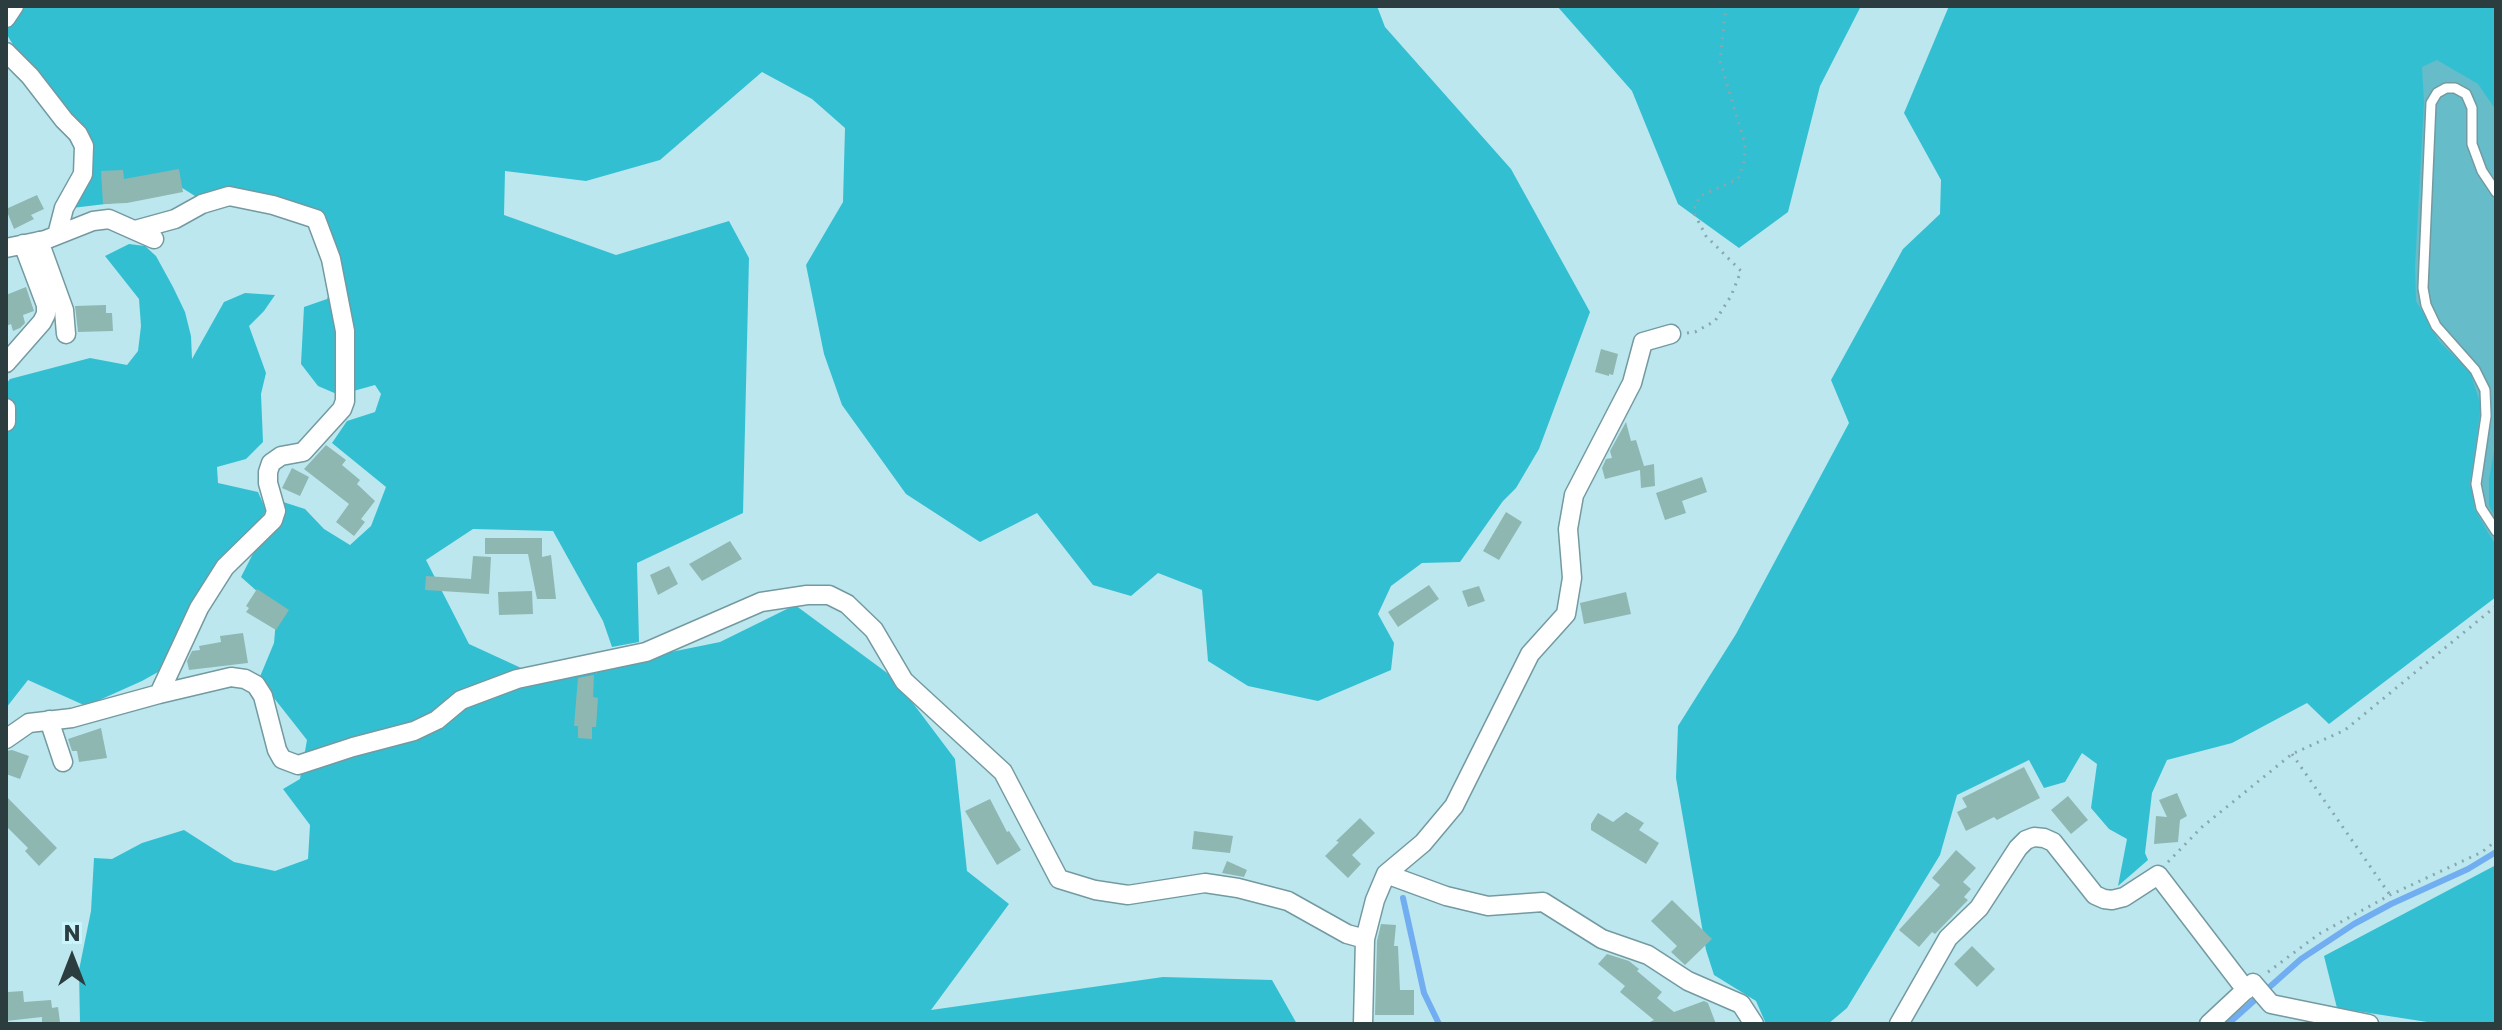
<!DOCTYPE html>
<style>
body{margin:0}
#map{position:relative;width:2502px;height:1030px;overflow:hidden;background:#bde7ee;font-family:Poppins,sans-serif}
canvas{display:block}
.frame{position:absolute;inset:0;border:8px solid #2c3d40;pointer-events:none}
.north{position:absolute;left:32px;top:918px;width:80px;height:80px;-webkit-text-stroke:6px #caf4fb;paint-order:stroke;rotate:0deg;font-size:22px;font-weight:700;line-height:32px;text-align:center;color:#2c3d40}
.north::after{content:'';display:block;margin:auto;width:28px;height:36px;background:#2c3d40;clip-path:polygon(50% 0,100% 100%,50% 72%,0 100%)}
</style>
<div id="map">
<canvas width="2502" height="1030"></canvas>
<div class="frame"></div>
<div class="north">N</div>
</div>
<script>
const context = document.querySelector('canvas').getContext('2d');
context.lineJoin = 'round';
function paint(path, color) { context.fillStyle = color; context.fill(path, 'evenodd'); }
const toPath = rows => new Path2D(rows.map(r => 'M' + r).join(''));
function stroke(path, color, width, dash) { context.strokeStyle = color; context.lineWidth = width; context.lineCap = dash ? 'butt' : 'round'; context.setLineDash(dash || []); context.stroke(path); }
const green = toPath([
 [2496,45,2496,572,2455,558,2370,53]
]);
const forest = toPath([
 [6,6,1377,6,1385,27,1511,169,1590,312,1539,449,1516,488,1503,501,1460,562,1422,563,1391,586,1378,614,1394,643,1391,670,1318,701,1248,686,1208,661,1202,590,1158,573,1131,596,1093,585,1037,513,980,542,906,494,842,405,824,354,806,265,843,202,845,128,812,99,762,72,660,160,586,181,505,171,504,215,616,255,729,221,749,258,743,513,637,563,639,642,612,647,603,621,553,531,473,529,426,560,469,644,543,678,720,642,795,605,894,678,955,759,967,871,1009,904,931,1010,1163,977,1272,980,1297,1024,80,1024,79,970,91,911,94,858,112,859,142,843,184,830,234,862,275,871,308,859,310,825,283,789,300,779,307,740,259,679,274,643,277,609,241,577,280,501,305,509,324,529,350,545,371,526,386,487,332,443,347,421,375,412,381,394,375,385,339,395,318,386,301,364,304,307,327,299,337,273,324,226,231,202,195,196,171,181,114,203,72,208,63,191,81,160,6,33],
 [1557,6,1861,6,1820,86,1788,212,1739,248,1678,204,1632,91],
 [1949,6,2496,6,2496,110,2478,84,2437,60,2422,67,2424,102,2415,267,2416,301,2439,341,2470,372,2481,406,2470,483,2475,510,2496,546,2496,597,2329,724,2307,703,2232,743,2167,760,2152,793,2145,853,2148,860,2118,886,2127,839,2109,829,2091,808,2097,764,2082,753,2065,782,2044,788,2029,760,1957,795,1940,855,1847,1008,1828,1024,1766,1024,1756,1001,1714,975,1706,950,1676,778,1678,726,1736,634,1849,423,1831,380,1903,249,1940,214,1941,180,1904,113],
 [129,244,145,246,156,256,173,287,185,312,191,336,192,359,224,302,245,293,275,295,264,311,249,326,266,373,261,394,263,442,246,459,217,467,218,483,258,492,266,510,244,554,167,667,142,681,86,706,28,680,6,708,6,384,10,379,90,358,127,365,138,351,141,326,139,299,105,256],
 [2496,440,2496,517,2489,506,2489,479],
 [2496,865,2496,1024,2440,1024,2337,1008,2324,956]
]);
const stream = toPath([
 [1403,898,1424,993,1439,1024],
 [2228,1024,2301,959,2354,924,2391,904,2468,869,2496,852]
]);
const building = toPath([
 [179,169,183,192,127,203,103,204,101,171,123,170,124,179],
 [37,195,44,209,31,215,34,219,14,229,6,209],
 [26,287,34,311,23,315,25,323,20,328,13,331,11,324,6,326,6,295],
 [106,305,106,313,112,313,113,331,78,332,75,306],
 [1601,349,1618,354,1613,375,1609,374,1609,376,1595,372],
 [1626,422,1631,441,1636,440,1644,466,1654,464,1655,486,1641,488,1640,470,1605,479,1602,468,1606,459,1612,458,1610,451],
 [326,445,346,460,342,465,360,480,357,484,375,501,361,519,365,522,354,536,336,522,349,504,304,469],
 [292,468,309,477,300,496,282,488],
 [1702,477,1707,492,1682,501,1686,513,1665,520,1656,493],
 [1506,512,1522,522,1499,560,1483,551],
 [485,538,542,538,542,557,551,555,556,599,537,599,528,554,485,554],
 [730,541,742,559,702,581,689,564],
 [473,556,491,557,489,594,425,590,426,576,471,579],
 [669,566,678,584,658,595,650,575],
 [1429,585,1439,599,1398,627,1388,612],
 [1479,586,1485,601,1468,607,1462,591],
 [257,589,289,610,276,630,246,612,249,608,246,606],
 [532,591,533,614,499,615,498,592],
 [1626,592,1631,614,1584,624,1580,603],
 [243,633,248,663,189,670,187,661,192,651,200,650,199,646,221,642,220,636],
 [594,675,593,697,598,698,596,727,592,727,592,739,578,738,578,726,574,726,578,678],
 [101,728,107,758,79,762,77,751,72,751,68,739],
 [12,750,29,756,20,779,6,774,6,751],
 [2024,767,2040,798,1997,820,1994,817,1966,831,1957,812,1967,807,1962,798],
 [2177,793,2187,816,2180,820,2178,842,2154,844,2156,816,2167,817,2159,800],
 [6,796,57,848,39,866,25,851,28,848,6,826],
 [2068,796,2088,820,2071,834,2051,810],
 [990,799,1007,832,1009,831,1021,850,997,865,965,811],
 [1626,812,1644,823,1639,830,1659,843,1646,864,1591,830,1591,824,1598,813,1613,822],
 [1360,818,1375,833,1352,855,1361,864,1348,878,1325,856,1339,842,1336,841],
 [1194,831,1233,836,1230,853,1192,849],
 [1956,850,1976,868,1963,882,1971,889,1964,897,1968,900,1935,934,1932,932,1919,947,1899,930,1940,885,1932,878],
 [1227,861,1247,870,1244,877,1222,873],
 [1672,900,1712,939,1685,965,1671,952,1677,946,1651,921],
 [1381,924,1396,925,1394,946,1398,946,1400,990,1414,990,1414,1015,1375,1015,1377,941],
 [1972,946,1995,969,1977,987,1954,964],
 [1607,954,1629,961,1639,969,1637,971,1662,992,1657,998,1674,1012,1704,1001,1708,1003,1716,1024,1646,1024,1654,1020,1620,992,1625,986,1598,964],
 [23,991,24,1002,51,1000,52,1008,58,1007,60,1022,42,1024,42,1017,6,1021,8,992]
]);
const path = toPath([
 [1687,333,1695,332,1715,321,1731,296,1741,271,1706,236,1693,211,1700,196,1738,179,1744,162,1745,144,1720,61,1726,6],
 [2292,754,2390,895],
 [2168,862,2202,827,2292,754,2345,730,2496,606],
 [2268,972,2319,934,2390,895,2482,852,2496,841]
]);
const lane = toPath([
 [2496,192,2482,171,2472,144,2472,108,2466,94,2455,88,2446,88,2437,93,2431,103,2423,288,2426,305,2436,326,2475,370,2485,390,2486,416,2476,484,2481,508,2496,531]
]);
const street = toPath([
 [6,18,14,6],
 [6,52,30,76,64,120,78,134,84,146,83,174,64,208,57,235],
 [39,241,64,310,66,334],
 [6,248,45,240,93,221,109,219,154,239],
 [6,363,42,322,46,314,46,305,23,244],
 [6,408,6,422],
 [159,694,231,677,245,679,256,685,263,696,277,750,282,759,298,765,353,747,414,731,437,720,461,700,517,679,646,652,761,602,807,595,829,595,847,604,874,630,904,681,1003,772,1059,879,1095,890,1128,895,1205,883,1238,888,1288,901,1347,934,1365,939],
 [49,720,63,762],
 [6,739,29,723,72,718,159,694,199,608,225,567,273,520,276,511,268,483,268,472,271,463,281,456,303,452,342,409,345,401,345,331,331,259,316,219,273,205,229,196,202,204,175,219,135,230],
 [1386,874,1446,896,1488,906,1543,902,1602,939,1648,955,1688,981,1741,1004,1754,1024],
 [1363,1024,1365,939,1375,900,1386,874,1423,843,1454,806,1530,654,1566,614,1572,578,1568,529,1574,495,1632,383,1643,342,1671,334],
 [1899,1024,1948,938,1979,908,2018,848,2026,840,2034,837,2044,838,2053,842,2095,895,2104,899,2112,900,2124,897,2158,875,2246,990],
 [2209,1024,2253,983,2271,1004,2369,1024]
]);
paint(green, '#66bcc9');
paint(forest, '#33bfd2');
stroke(stream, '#71aef1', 6);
paint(building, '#8eb7b2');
stroke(lane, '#739aa1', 12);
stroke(street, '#739aa1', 21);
stroke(path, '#87a8ad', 3, [2, 6]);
stroke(lane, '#fff', 9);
stroke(street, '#fff', 18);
</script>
